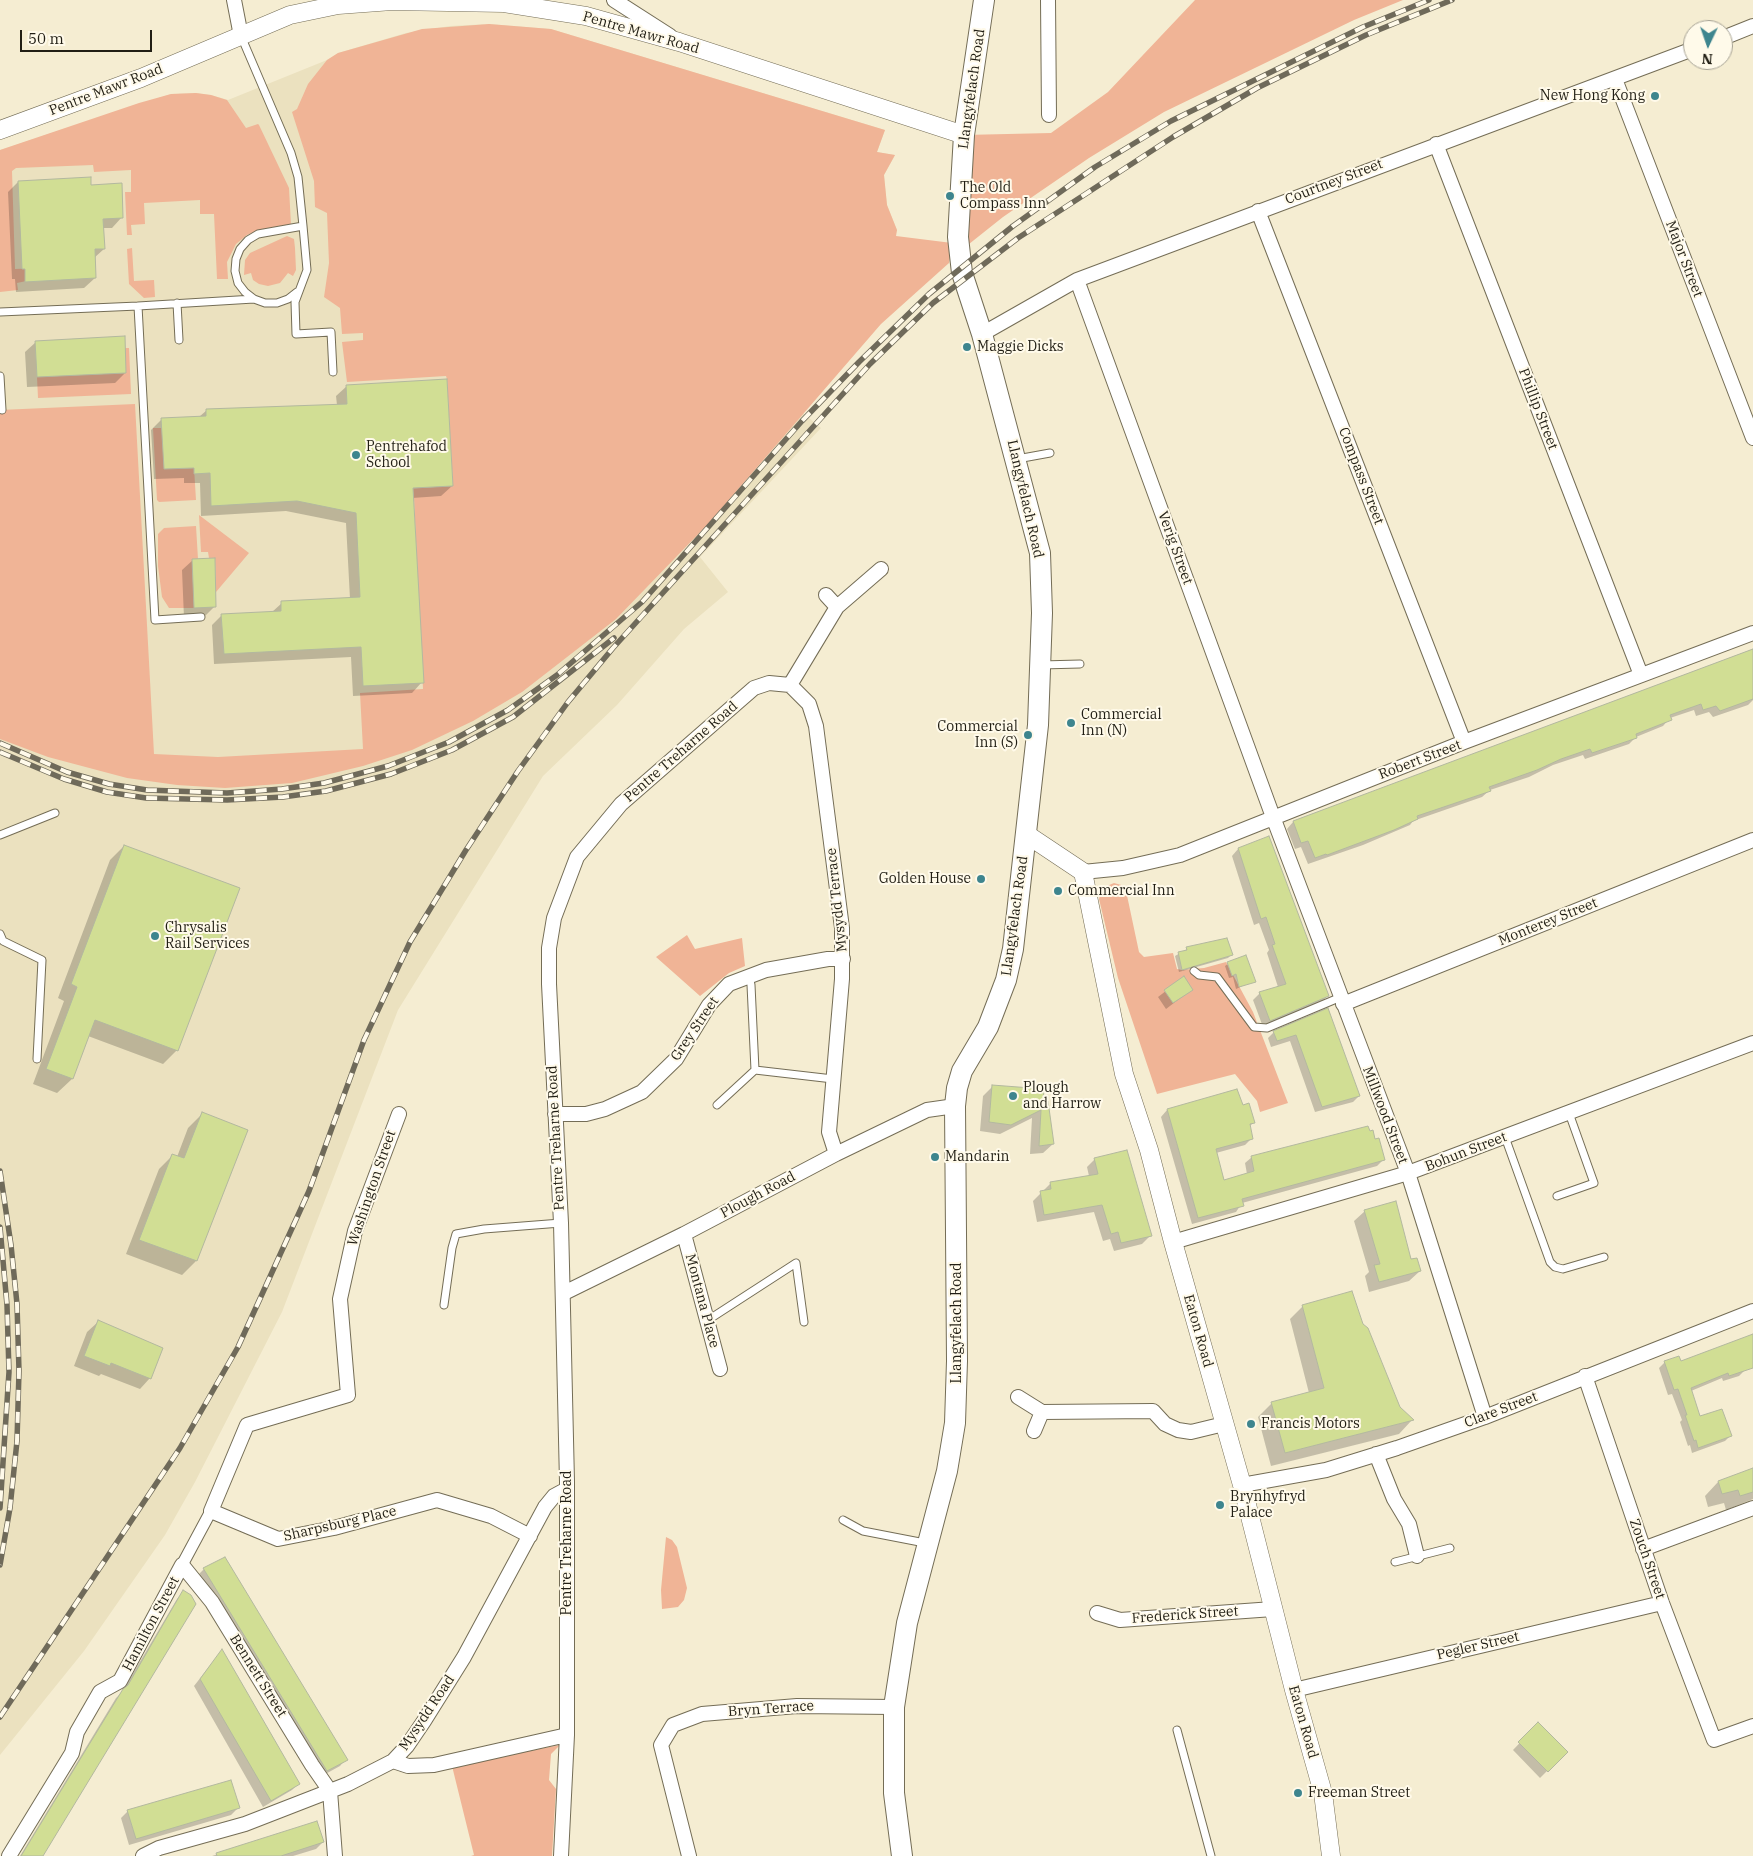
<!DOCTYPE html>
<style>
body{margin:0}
#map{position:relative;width:1753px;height:1856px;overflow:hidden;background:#f5edd2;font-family:"IBM Plex Serif",serif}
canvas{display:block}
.north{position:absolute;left:1683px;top:20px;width:50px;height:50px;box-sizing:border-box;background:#fffaea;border:1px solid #a6a294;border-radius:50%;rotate:183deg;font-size:14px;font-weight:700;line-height:20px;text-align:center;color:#211e14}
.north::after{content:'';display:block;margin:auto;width:18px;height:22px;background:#3e858e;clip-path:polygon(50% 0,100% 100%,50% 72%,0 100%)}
.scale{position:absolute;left:20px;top:30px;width:132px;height:22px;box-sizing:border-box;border:2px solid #211e14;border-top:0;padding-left:6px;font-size:15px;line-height:18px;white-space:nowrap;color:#211e14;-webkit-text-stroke:4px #fffaea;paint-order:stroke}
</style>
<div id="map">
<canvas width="1753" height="1856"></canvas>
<div class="north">N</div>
<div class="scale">50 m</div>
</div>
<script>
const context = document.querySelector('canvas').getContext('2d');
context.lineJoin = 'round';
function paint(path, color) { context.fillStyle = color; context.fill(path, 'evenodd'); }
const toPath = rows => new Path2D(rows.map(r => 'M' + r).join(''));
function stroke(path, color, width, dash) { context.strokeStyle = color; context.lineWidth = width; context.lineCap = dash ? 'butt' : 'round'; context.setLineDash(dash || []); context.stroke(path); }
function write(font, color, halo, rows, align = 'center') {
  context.font = font + ' "IBM Plex Serif",serif'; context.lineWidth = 4; context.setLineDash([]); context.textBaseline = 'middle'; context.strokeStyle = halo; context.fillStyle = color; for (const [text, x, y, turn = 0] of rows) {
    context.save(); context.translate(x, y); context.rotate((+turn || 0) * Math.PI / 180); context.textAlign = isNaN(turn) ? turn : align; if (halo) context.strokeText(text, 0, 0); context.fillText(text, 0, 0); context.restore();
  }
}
const built = toPath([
 [489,24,551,29,885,130,877,152,895,155,884,175,887,205,897,230,883,269,708,524,803,413,821,428,700,557,728,592,684,629,617,705,543,776,398,1010,282,1312,195,1482,165,1535,84,1651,0,1755,0,150,171,94,196,93,211,95,228,100,327,60,338,53,406,33,450,26]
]);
const green = toPath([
 [1195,0,1403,0,1354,20,1164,112,1089,158,1003,217,959,252,964,135,1051,133,1108,92],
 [489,24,551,29,885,130,877,152,895,155,884,175,887,205,897,230,896,236,952,243,949,263,881,324,708,524,616,619,522,692,473,721,412,750,363,766,292,783,225,788,177,785,127,778,48,757,0,739,0,410,135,404,154,754,218,757,363,749,360,693,423,689,414,498,389,490,453,486,447,379,446,376,347,382,342,342,363,340,363,333,342,334,340,308,324,297,329,263,327,213,315,207,314,181,292,112,297,109,308,84,327,60,338,53,422,29],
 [196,93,211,95,227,100,246,128,258,124,259,125,289,188,291,225,258,230,247,235,236,244,227,262,228,279,217,279,214,214,200,214,200,200,144,203,145,224,131,225,132,235,127,235,125,192,131,192,131,170,94,172,93,165,16,168,12,171,15,269,95,266,17,283,18,290,0,292,0,150,139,103,171,94],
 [287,236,294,239,295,248,296,270,293,276,288,273,280,283,268,286,259,284,253,280,251,273,244,275,245,260,250,253],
 [132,248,134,281,154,280,155,297,144,298,129,284,127,249],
 [125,348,129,348,131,394,38,398,37,377,126,373],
 [153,428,162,428,164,469,194,468,196,500,159,502,157,500],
 [199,515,249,553,216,592,215,558,209,558,208,552,201,552],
 [196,526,198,559,192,559,194,608,169,608,162,597,158,566,158,534,164,528],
 [1114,883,1125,886,1139,952,1144,957,1173,953,1177,969,1182,970,1204,968,1226,962,1253,1012,1288,1103,1260,1112,1257,1101,1235,1074,1157,1094,1118,978,1099,899,1102,888],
 [687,935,695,949,742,938,745,966,729,973,700,996,656,957],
 [666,1537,672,1540,677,1547,687,1588,684,1600,678,1607,662,1609,661,1590],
 [560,1745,551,1754,549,1780,556,1789,552,1856,471,1856,474,1855,452,1766]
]);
const shadow = toPath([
 [18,182,90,186,122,217,112,228,103,228,104,249,94,258,95,278,84,288,16,292,15,279,12,279,8,192],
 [36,342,125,373,115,383,27,387,25,352],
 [347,386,452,486,441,496,412,498,422,682,412,693,353,696,351,657,214,664,212,625,222,615,272,612,282,603,350,599,346,523,286,511,201,516,200,483,184,483,184,478,154,479,151,430,162,419,199,417,207,410,337,405,336,396],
 [193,560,215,606,204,617,184,618,182,570],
 [1753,649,1753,700,1748,705,1713,717,1709,712,1696,716,1694,710,1670,718,1663,726,1636,737,1629,744,1585,759,1583,755,1553,765,1529,777,1490,790,1482,797,1413,821,1410,825,1363,845,1308,864,1301,847,1295,849,1287,829,1293,822],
 [124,846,177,1050,163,1064,88,1036,72,1079,57,1093,33,1084,64,1001,58,998,110,860],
 [1238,849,1327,996,1321,1003,1263,1027,1253,1000,1260,993,1278,987,1267,953,1269,950,1259,923,1254,925,1232,856],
 [1187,949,1231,955,1228,958,1179,972,1175,956],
 [1228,964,1254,981,1236,989,1233,977,1229,978,1225,966],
 [1183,978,1191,990,1166,1009,1158,997],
 [1327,1010,1359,1096,1353,1102,1315,1112,1290,1041,1271,1047,1268,1038,1274,1032],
 [993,1086,1042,1103,1053,1144,1043,1153,1030,1154,1032,1118,1000,1134,980,1131,983,1096],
 [1242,1106,1253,1123,1249,1127,1251,1139,1245,1145,1216,1153,1223,1181,1247,1174,1245,1163,1252,1157,1367,1127,1384,1159,1377,1166,1242,1203,1236,1212,1192,1224,1161,1117,1167,1110],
 [202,1114,246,1131,196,1261,182,1275,126,1254,159,1169,173,1155,177,1157,188,1128],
 [1095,1159,1150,1236,1142,1244,1114,1251,1110,1239,1103,1241,1094,1212,1037,1222,1033,1201,1051,1183,1089,1176,1087,1167],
 [1365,1211,1420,1271,1409,1281,1369,1292,1365,1276,1369,1272,1354,1221],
 [1303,1306,1362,1325,1399,1407,1412,1420,1399,1434,1271,1466,1258,1417,1272,1403,1309,1393,1290,1319],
 [98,1322,150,1378,140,1389,101,1374,99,1376,74,1366,87,1332],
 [1753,1336,1753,1367,1745,1370,1739,1376,1723,1381,1722,1378,1691,1391,1699,1417,1731,1435,1725,1441,1692,1453,1690,1445,1688,1446,1680,1422,1682,1420,1672,1394,1668,1395,1659,1368,1665,1362,1680,1362],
 [1753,1469,1753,1499,1726,1510,1724,1503,1708,1507,1705,1496,1718,1482],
 [225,1559,346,1759,340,1766,320,1777,197,1576,204,1569],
 [183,1592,41,1856,20,1856,116,1698,122,1692,177,1599],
 [216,1658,298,1784,292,1790,263,1807,194,1686],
 [1538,1724,1566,1752,1540,1778,1513,1750],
 [238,1808,231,1815,129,1845,121,1818,128,1811],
 [316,1822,323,1842,316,1849,293,1856,212,1856]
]);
const building = toPath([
 [91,177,91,185,122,183,123,218,103,219,105,249,95,249,96,278,25,282,25,269,22,269,18,181,91,177],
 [125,336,126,373,37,377,35,341,125,336],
 [447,379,453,486,413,488,424,683,363,686,361,647,224,654,221,614,281,611,281,601,360,597,356,513,297,501,211,506,210,473,194,474,194,468,164,469,161,418,206,416,206,409,347,404,346,385,447,379],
 [215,558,216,607,194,608,192,559,215,558],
 [1753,649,1753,699,1720,711,1716,706,1703,710,1701,704,1670,715,1672,720,1636,734,1637,738,1592,753,1590,749,1561,759,1537,770,1489,787,1491,791,1417,816,1418,819,1394,830,1327,855,1326,854,1315,858,1308,841,1301,843,1293,821,1753,649],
 [1269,836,1329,996,1270,1021,1259,992,1286,984,1272,945,1275,944,1266,917,1261,919,1238,848,1269,836],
 [124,845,240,888,178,1051,95,1020,73,1079,46,1069,77,987,71,984,124,845],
 [1227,938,1233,955,1182,970,1178,952,1187,950,1186,947,1227,938],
 [1246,955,1256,982,1239,987,1236,974,1232,976,1227,962,1246,955],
 [1184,976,1193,990,1173,1003,1164,990,1184,976],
 [1328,1008,1360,1096,1322,1107,1296,1035,1277,1041,1273,1031,1328,1008],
 [992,1085,1044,1089,1043,1102,1048,1101,1054,1144,1039,1146,1041,1110,1011,1125,989,1122,992,1085],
 [1237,1089,1243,1105,1249,1103,1255,1123,1250,1124,1253,1139,1216,1149,1224,1180,1254,1171,1251,1156,1368,1126,1370,1131,1373,1130,1375,1139,1379,1138,1385,1160,1242,1199,1244,1206,1198,1218,1167,1109,1237,1089],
 [202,1112,248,1130,197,1261,139,1240,172,1154,184,1158,202,1112],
 [1127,1150,1152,1236,1121,1243,1118,1232,1111,1234,1102,1205,1044,1215,1040,1191,1051,1189,1050,1182,1098,1174,1094,1158,1127,1150],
 [1396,1201,1411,1259,1417,1258,1421,1271,1379,1282,1374,1265,1380,1264,1364,1210,1396,1201],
 [1352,1291,1363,1324,1368,1328,1400,1407,1414,1420,1285,1453,1271,1402,1324,1388,1302,1305,1352,1291],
 [98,1320,163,1348,151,1379,111,1363,110,1366,84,1356,98,1320],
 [1753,1334,1753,1368,1729,1376,1728,1373,1691,1388,1700,1416,1722,1409,1732,1436,1698,1448,1696,1440,1694,1441,1685,1415,1687,1415,1678,1389,1674,1390,1664,1361,1679,1356,1681,1361,1753,1334],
 [1753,1468,1753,1492,1740,1496,1738,1490,1722,1494,1718,1481,1753,1468],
 [225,1557,348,1760,327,1771,203,1568,225,1557],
 [183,1590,191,1595,196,1604,43,1856,21,1856,123,1689,128,1685,183,1590],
 [222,1649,300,1784,271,1801,200,1679,222,1649],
 [1538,1722,1568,1752,1548,1772,1518,1742,1538,1722],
 [231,1780,240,1808,136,1839,127,1810,231,1780],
 [317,1821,324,1842,281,1856,217,1856,216,1853,317,1821]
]);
const service = toPath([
 [241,36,291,153,298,177,303,226],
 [297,292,288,299,277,303,265,303,254,299,245,292,238,283,235,271,236,259,240,249,248,240,258,234,303,226,307,270,295,302,296,334,331,332,333,372],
 [177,303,179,340],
 [0,312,138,306],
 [0,376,2,410],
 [1017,459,1050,453],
 [201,617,155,620,138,306,254,299],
 [1041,665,1080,664],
 [0,835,55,813],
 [0,934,3,941,42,960,37,1059],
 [1194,971,1199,975,1217,977,1254,1027,1267,1028,1341,997],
 [749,976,751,985,755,1070,833,1079],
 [717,1105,755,1070],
 [1505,1137,1550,1262,1555,1267,1563,1269,1604,1257],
 [1557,1196,1594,1183,1569,1113],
 [444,1305,452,1248,456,1234,484,1229,561,1223],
 [708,1320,796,1263,804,1322],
 [843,1520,863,1531,925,1543],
 [1395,1562,1450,1548],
 [1177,1730,1211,1856]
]);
const pedestrian = toPath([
 [182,1565,211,1511]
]);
const minor = toPath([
 [234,0,241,36],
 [614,0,670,36],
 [1048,0,1049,115],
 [1723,38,1753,26],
 [1615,79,1753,438],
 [1436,144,1641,675],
 [1258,211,1464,742],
 [1077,280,1273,817,1408,1173,1485,1417],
 [982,334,1077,280,1693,49],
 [826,595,837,607],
 [790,685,809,704,816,726,842,928,842,979,829,1132,836,1154],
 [1083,872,1123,868,1180,855,1464,742,1753,633],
 [1343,1004,1753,840],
 [399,1114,355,1231,340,1299,348,1395,247,1425,211,1511,278,1539,334,1528,437,1500,491,1516,530,1536],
 [555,1114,586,1114,605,1109,642,1092,676,1059,709,1005,729,984,766,970,828,959,843,959],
 [684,1234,720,1369],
 [1173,1242,1408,1173,1753,1043],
 [564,1293,684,1234,836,1154,927,1110,955,1106],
 [1585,1376,1662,1603,1714,1740,1753,1726],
 [1018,1397,1042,1412,1153,1411,1165,1424,1178,1430,1191,1432,1224,1424],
 [1034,1431,1042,1412],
 [1376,1454,1394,1499,1409,1524,1417,1556],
 [1242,1485,1326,1470,1397,1448,1485,1417,1753,1311],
 [1643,1549,1753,1508],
 [1097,1613,1120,1620,1273,1609],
 [1294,1690,1662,1603],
 [393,1761,408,1766,434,1765,567,1735],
 [9,1856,72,1753,77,1732,100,1692,120,1681,182,1565,212,1602,312,1765,330,1791,335,1856],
 [143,1856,159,1848,245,1824,348,1784,393,1761,407,1746,424,1721,464,1657,545,1507,554,1496,567,1489],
 [561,1856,567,1735,567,1482,561,1223,549,984,549,948,554,918,577,857,621,804,754,688,769,683,790,685,837,607,881,569],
 [689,1856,661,1745,673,1725,702,1714,797,1706,894,1707]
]);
const tertiary = toPath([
 [0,130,141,78,290,15,338,5,392,1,504,3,586,16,679,42,964,135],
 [1026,834,1083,872,1124,1074,1149,1150,1173,1242,1242,1485,1294,1690,1323,1793,1331,1856]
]);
const secondary = toPath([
 [902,1856,894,1793,894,1707,907,1623,947,1471,955,1423,957,1361,955,1106,957,1088,962,1071,988,1027,1006,980,1013,949,1038,725,1042,613,1040,553,982,334,962,273,958,237,964,135,984,0]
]);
const rail = toPath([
 [0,743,67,772,109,784,147,790,227,793,282,789,324,783,388,766,449,742,508,710,557,675,642,602,802,421,859,362,929,294,1013,226,1095,167,1171,121,1363,27,1429,0],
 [0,752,64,779,107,792,146,798,227,800,283,797,326,791,391,774,452,750,513,717,614,638],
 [0,1171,11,1245,17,1304,19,1371,17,1441,10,1508,0,1565],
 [0,1227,7,1305,9,1372,0,1508],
 [0,1717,180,1448,238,1347,309,1191,364,1040,410,942,466,850,518,771,568,702,613,648,870,364,933,303,1018,238,1173,137,1257,88,1366,35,1452,0]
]);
const markers = [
 [1655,96,5,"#3e858e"],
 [950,196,5,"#3e858e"],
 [967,347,5,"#3e858e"],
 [356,455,5,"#3e858e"],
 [1071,723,5,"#3e858e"],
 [1028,735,5,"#3e858e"],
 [981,879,5,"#3e858e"],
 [1058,891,5,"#3e858e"],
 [155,936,5,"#3e858e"],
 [1013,1096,5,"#3e858e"],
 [935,1157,5,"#3e858e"],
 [1251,1424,5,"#3e858e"],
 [1220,1505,5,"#3e858e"],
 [1298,1793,5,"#3e858e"]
];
const streetNames = [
 ["Pentre Mawr Road",641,33,16],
 ["Llangyfelach Road",972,89,-82],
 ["Pentre Mawr Road",106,90,-21],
 ["Courtney Street",1334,182,-21],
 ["Major Street",1684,259,69],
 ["Phillip Street",1538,409,69],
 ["Compass Street",1361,476,69],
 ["Llangyfelach Road",1025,499,77],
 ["Verig Street",1175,548,70],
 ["Pentre Treharne Road",681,752,-41],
 ["Robert Street",1420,760,-21],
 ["Mysydd Terrace",837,900,-96],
 ["Llangyfelach Road",1015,916,-82],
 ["Monterey Street",1548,922,-22],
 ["Grey Street",695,1029,-56],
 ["Millwood Street",1385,1115,69],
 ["Pentre Treharne Road",556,1138,-93],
 ["Bohun Street",1466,1152,-21],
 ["Washington Street",372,1188,-71],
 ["Plough Road",758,1195,-28],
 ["Montana Place",702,1301,75],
 ["Llangyfelach Road",957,1323,-90],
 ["Eaton Road",1198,1331,74],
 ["Clare Street",1501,1410,-21],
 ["Sharpsburg Place",340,1524,-13],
 ["Pentre Treharne Road",567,1543,-90],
 ["Zouch Street",1647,1559,71],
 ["Frederick Street",1185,1615,-4],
 ["Hamilton Street",151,1624,-62],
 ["Pegler Street",1478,1646,-13],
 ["Bennett Street",258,1676,58],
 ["Bryn Terrace",771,1709,-4],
 ["Mysydd Road",427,1713,-56],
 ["Eaton Road",1303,1722,74]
];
const poiNames = [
 ["New Hong Kong",1645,96,"right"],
 ["The Old",960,188],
 ["Compass Inn",960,204],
 ["Maggie Dicks",977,347],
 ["Pentrehafod",366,447],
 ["School",366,463],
 ["Commercial",1081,715],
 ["Inn (N)",1081,731],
 ["Commercial",1018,727,"right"],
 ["Inn (S)",1018,743,"right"],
 ["Golden House",971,879,"right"],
 ["Commercial Inn",1068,891],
 ["Chrysalis",165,928],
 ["Rail Services",165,944],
 ["Plough",1023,1088],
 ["and Harrow",1023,1104],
 ["Mandarin",945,1157],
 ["Francis Motors",1261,1424],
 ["Brynhyfryd",1230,1497],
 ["Palace",1230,1513],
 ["Freeman Street",1308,1793]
];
paint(built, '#ebe1bf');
paint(green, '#f0b496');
paint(shadow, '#0003');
paint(building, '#d1de94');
stroke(building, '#b3b89f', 1);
stroke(service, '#746d56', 9);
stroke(pedestrian, '#746d56', 13);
stroke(minor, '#746d56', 16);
stroke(tertiary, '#746d56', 19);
stroke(secondary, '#746d56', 22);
stroke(service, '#fff', 7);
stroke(pedestrian, '#fff', 11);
stroke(minor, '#fff', 14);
stroke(tertiary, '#fff', 18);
stroke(secondary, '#fff', 20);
stroke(rail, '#6f6a5a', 5.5);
stroke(rail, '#fffaea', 4, [11]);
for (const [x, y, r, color] of markers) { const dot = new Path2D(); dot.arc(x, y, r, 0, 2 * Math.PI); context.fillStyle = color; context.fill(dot); stroke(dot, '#fffaea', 2); }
write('14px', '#211e14', '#fffaea', streetNames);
write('14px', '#211e14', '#fffaea', poiNames, 'left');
</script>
